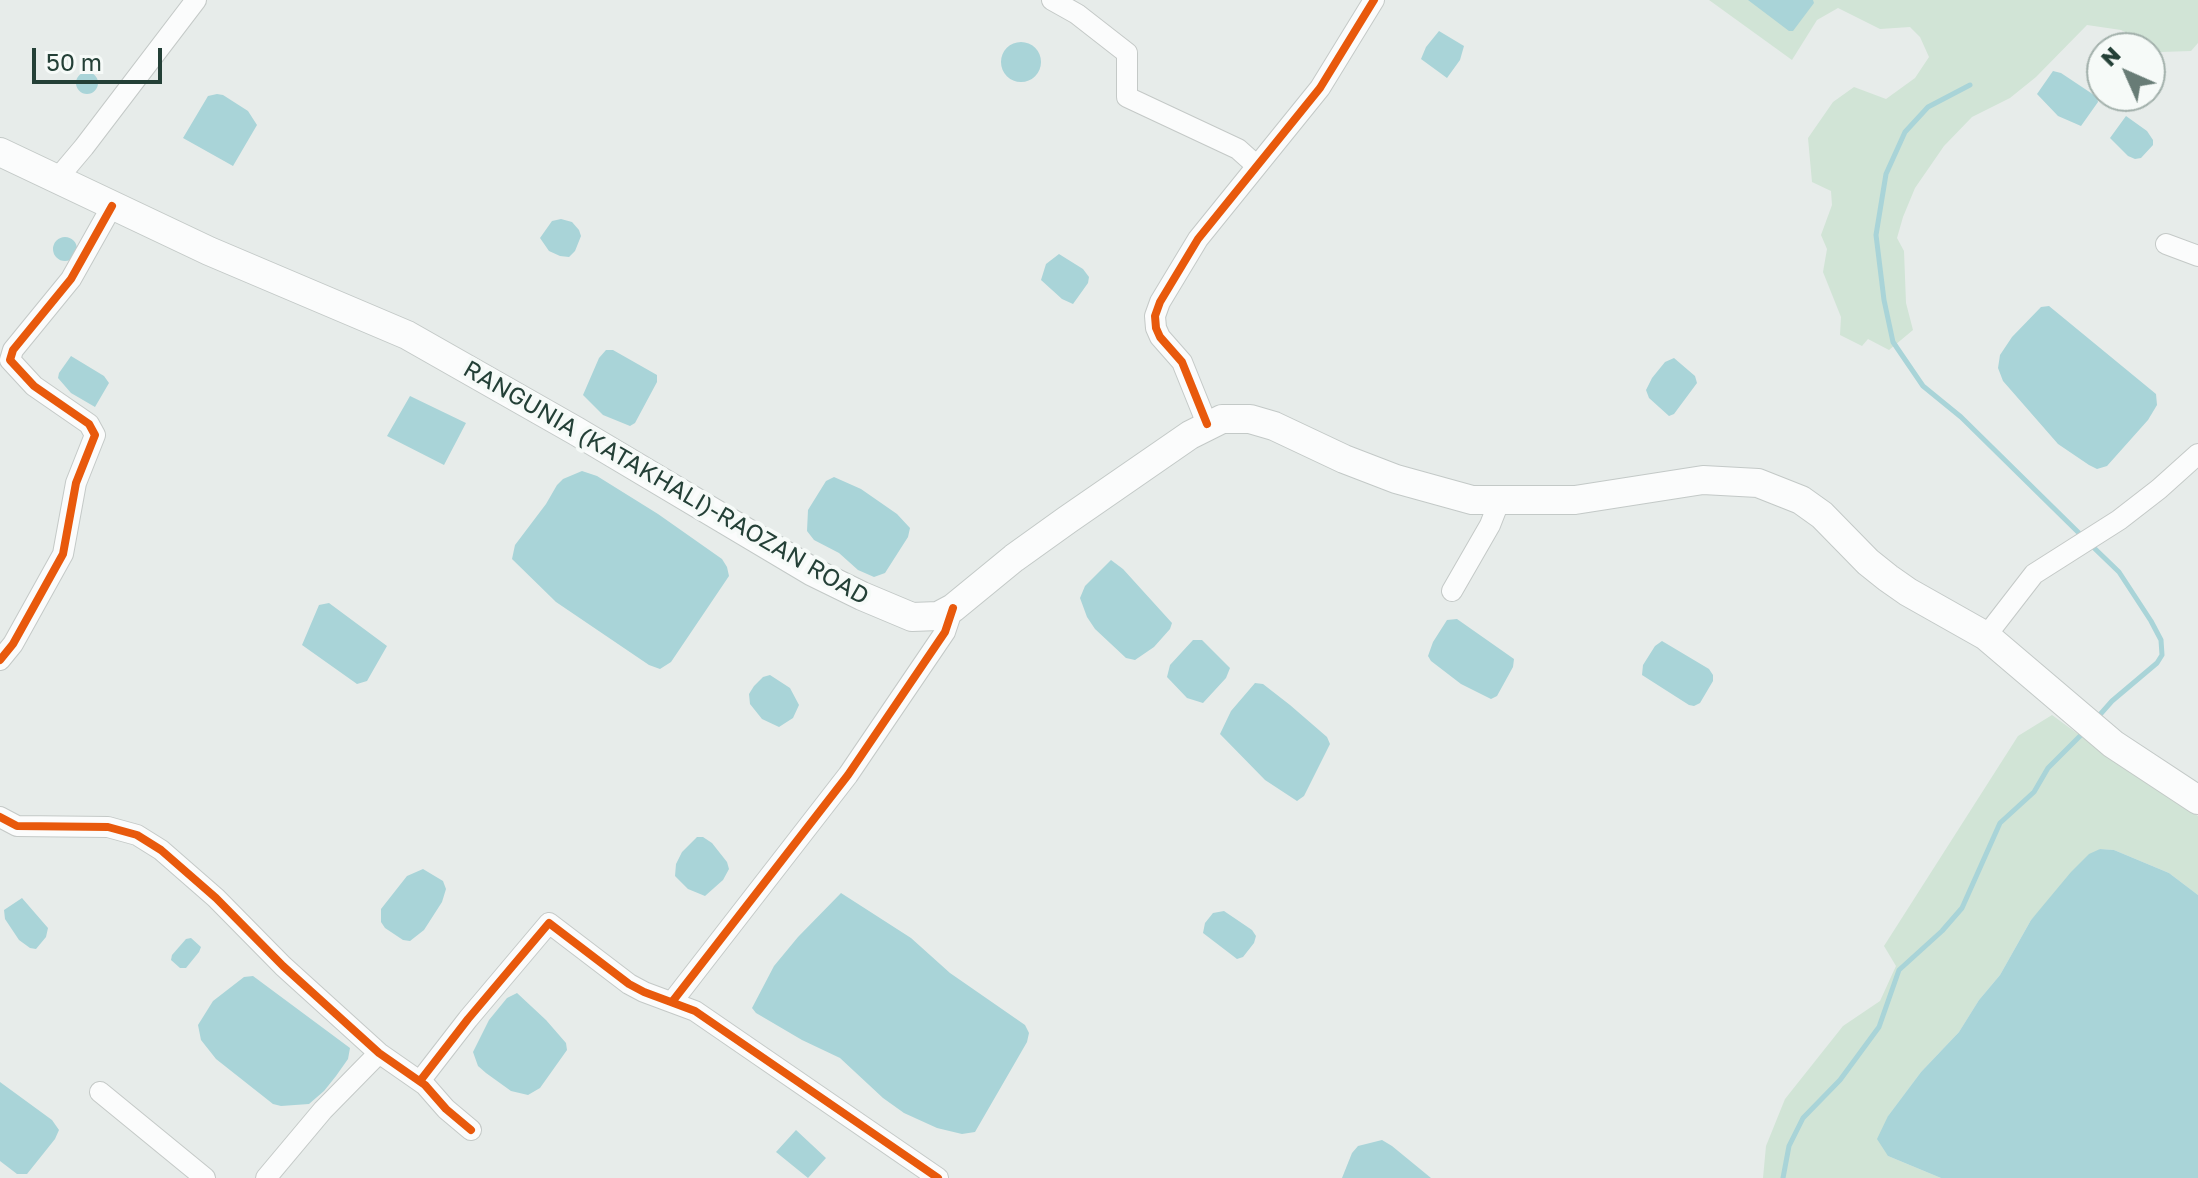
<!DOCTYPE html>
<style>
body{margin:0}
#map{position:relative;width:2198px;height:1178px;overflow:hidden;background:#e7ecea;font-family:"Golos Text",sans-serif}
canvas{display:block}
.north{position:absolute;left:2086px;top:32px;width:80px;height:80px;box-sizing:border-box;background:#f6faf8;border:2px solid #a2b0ab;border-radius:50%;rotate:315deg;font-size:22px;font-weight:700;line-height:32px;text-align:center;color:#244037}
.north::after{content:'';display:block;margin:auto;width:28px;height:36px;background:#687c76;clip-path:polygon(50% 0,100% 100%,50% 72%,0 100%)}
.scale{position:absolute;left:32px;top:48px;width:130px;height:36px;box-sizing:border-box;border:4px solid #244037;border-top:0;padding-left:10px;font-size:24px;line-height:28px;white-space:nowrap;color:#244037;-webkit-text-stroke:6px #f6faf8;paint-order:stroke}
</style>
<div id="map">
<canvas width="2198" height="1178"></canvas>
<div class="north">N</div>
<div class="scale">50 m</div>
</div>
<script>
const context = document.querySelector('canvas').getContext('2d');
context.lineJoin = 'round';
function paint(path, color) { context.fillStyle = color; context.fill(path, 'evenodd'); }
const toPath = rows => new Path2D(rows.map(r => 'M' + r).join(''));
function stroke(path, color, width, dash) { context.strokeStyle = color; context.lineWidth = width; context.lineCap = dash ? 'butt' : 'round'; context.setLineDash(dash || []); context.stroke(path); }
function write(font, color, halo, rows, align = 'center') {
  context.font = font + ' "Golos Text",sans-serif'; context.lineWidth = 8; context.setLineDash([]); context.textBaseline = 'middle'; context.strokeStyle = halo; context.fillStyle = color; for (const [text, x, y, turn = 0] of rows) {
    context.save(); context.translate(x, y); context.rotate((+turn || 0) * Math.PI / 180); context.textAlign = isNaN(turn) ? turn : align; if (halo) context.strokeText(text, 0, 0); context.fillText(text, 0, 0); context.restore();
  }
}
const green = toPath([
 [1709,0,2198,0,2198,43,2191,51,2161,52,2121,30,2087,25,2036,77,2010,98,1972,117,1944,146,1915,188,1903,217,1897,238,1904,251,1906,303,1913,330,1889,350,1868,339,1862,346,1840,335,1841,317,1823,272,1827,249,1821,235,1832,205,1831,191,1812,182,1808,138,1833,102,1854,87,1886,99,1915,78,1929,57,1920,37,1910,27,1880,29,1838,8,1817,20,1792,60],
 [2052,715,2093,745,2198,816,2198,895,2169,873,2114,850,2100,849,2031,920,2000,975,1979,1000,1959,1032,1921,1072,1888,1116,1888,1156,1941,1178,1763,1178,1766,1146,1785,1099,1843,1026,1880,1001,1896,966,1884,946,2018,736]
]);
const water = toPath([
 [1748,0,1813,0,1814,3,1793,31,1789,31],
 [1439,31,1464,46,1460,60,1447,78,1421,59,1426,47],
 '1001 62a20 20 0 1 1 40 0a20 20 0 1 1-40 0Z',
 [2053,71,2061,73,2097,97,2098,102,2081,126,2058,116,2037,94],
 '76 83a11 11 0 1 1 22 0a11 11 0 1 1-22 0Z',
 [217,94,223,95,248,111,257,125,233,166,183,138,208,96],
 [2126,116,2147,131,2153,140,2153,145,2141,158,2135,159,2128,156,2110,138],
 [561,219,572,222,579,230,581,236,575,251,569,257,560,256,549,251,540,238,552,221],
 '53 249a12 12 0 1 1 24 0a12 12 0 1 1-24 0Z',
 [1059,254,1083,269,1089,277,1088,283,1073,304,1062,299,1041,280,1046,264],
 [2049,306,2156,394,2157,405,2148,420,2107,466,2097,469,2089,465,2058,444,2003,381,1998,368,2000,355,2012,337,2041,307],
 [606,350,613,350,657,375,657,382,635,423,630,426,603,415,583,395,599,358],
 [71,356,104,376,109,383,95,407,71,393,58,378,59,373],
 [1674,358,1695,376,1697,383,1674,414,1669,416,1649,398,1646,390,1652,378,1665,362],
 [410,396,466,423,444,465,387,436],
 [582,471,597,476,658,514,722,559,727,567,729,576,671,662,660,669,649,665,556,602,512,559,515,545,546,504,557,485,563,479],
 [834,477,861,489,897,514,910,528,908,537,885,573,874,577,858,570,839,553,814,540,807,531,808,510,826,481],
 [1111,560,1123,569,1172,623,1170,629,1154,647,1135,660,1126,658,1095,629,1087,617,1080,598,1085,586],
 [329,603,387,646,367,681,357,684,302,645,319,605],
 [1457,619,1514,659,1513,667,1497,696,1491,699,1461,684,1431,661,1428,656,1433,642,1447,620],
 [1193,640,1202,640,1230,668,1226,678,1203,703,1187,698,1167,677,1170,665],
 [1662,641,1709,669,1713,675,1713,681,1700,703,1694,706,1689,705,1642,675,1643,665,1655,646],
 [770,675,790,688,799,705,793,718,779,727,762,719,750,704,749,694,754,686,763,677],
 [1255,683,1263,684,1290,705,1327,737,1330,744,1304,796,1297,801,1265,780,1220,734,1231,711],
 [697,837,703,837,712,843,727,862,729,869,723,880,705,896,688,889,675,876,676,864,682,852],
 [2100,849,2114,850,2169,873,2198,895,2198,1178,1941,1178,1888,1156,1877,1139,1888,1116,1921,1072,1959,1032,1979,1000,2000,975,2031,920,2071,872,2089,854],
 [423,869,443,881,446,889,442,902,424,930,410,941,403,940,385,928,381,922,381,909,407,876],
 [841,893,911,938,950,973,1025,1025,1029,1033,1027,1042,975,1132,962,1134,937,1128,904,1113,883,1098,840,1058,802,1040,756,1013,752,1008,774,966,798,937],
 [22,898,48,928,46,937,36,949,30,948,19,940,5,919,4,910],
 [1224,911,1252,930,1256,936,1254,943,1243,957,1237,959,1203,933,1205,923,1213,913],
 [191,938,201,947,199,952,186,968,180,968,171,960,172,955,186,939],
 [253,976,350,1048,348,1059,336,1076,324,1091,309,1104,281,1106,273,1104,216,1059,201,1040,198,1025,213,1001,244,977],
 [517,993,546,1020,566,1043,567,1050,540,1088,528,1095,511,1091,486,1073,478,1066,473,1052,489,1020,507,998],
 [0,1082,52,1120,59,1130,55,1139,27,1174,17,1174,0,1161],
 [796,1130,826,1158,808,1178,776,1152],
 [1382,1140,1392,1146,1431,1178,1342,1178,1352,1153,1358,1146]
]);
const stream = toPath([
 [1970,85,1928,107,1905,132,1886,174,1876,235,1884,300,1893,342,1923,386,1961,417,2083,537],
 [2090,544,2119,572,2151,621,2161,640,2162,655,2157,663,2112,701,2097,718],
 [1783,1178,1789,1146,1803,1118,1840,1080,1879,1027,1899,970,1942,931,1962,908,2000,823,2034,792,2048,768,2085,731]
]);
const minor = toPath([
 [1052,0,1077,14,1127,53,1127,97,1238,149,1257,166],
 [57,179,84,147,196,0],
 [2166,244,2198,256],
 [1207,424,1182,362,1160,337,1156,328,1155,316,1160,302,1198,239,1320,88,1374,0],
 [1452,591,1490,525,1499,502],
 [1986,636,2034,574,2119,520,2159,489,2198,454],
 [0,660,13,644,63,554,76,483,95,435,89,424,34,386,10,360,13,350,71,279,112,206],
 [0,817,17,826,108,827,137,835,161,850,216,898,283,966,379,1053,425,1085,446,1109,471,1130],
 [672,1002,848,775,945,632,953,608],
 [420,1081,468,1019,549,923,629,984,644,992,695,1011,938,1178],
 [100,1092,205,1178],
 [266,1178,323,1110,379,1053]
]);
const secondary = toPath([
 [0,152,209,251,407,335,576,431,813,572,862,596,912,617,938,616,953,608,1014,558,1067,520,1190,435,1222,419,1250,419,1274,426,1344,459,1396,479,1472,500,1575,500,1703,480,1758,483,1801,500,1822,515,1868,562,1888,578,1908,592,1986,636,2113,744,2198,800]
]);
const cycleway = toPath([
 [1207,424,1182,362,1160,337,1156,328,1155,316,1160,302,1198,239,1320,88,1374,0],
 [0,660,13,644,63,554,76,483,95,435,89,424,34,386,10,360,13,350,71,279,112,206],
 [0,817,17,826,108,827,137,835,161,850,216,898,283,966,379,1053,425,1085,446,1109,471,1130],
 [672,1002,848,775,945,632,953,608],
 [420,1081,468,1019,549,923,629,984,644,992,695,1011,938,1178]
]);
const streetNames = [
 ["RANGUNIA (KATAKHALI)-RAOZAN ROAD",666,483,30]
];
paint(green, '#d1e4d6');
paint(water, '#a9d4d8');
stroke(stream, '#a9d4d8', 5);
stroke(minor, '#c4c9c7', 22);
stroke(secondary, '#c3c9c7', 30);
stroke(minor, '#fbfcfc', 20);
stroke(secondary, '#fbfcfc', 28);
stroke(cycleway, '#e8590c', 8);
write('24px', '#244037', '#f6faf8', streetNames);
</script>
